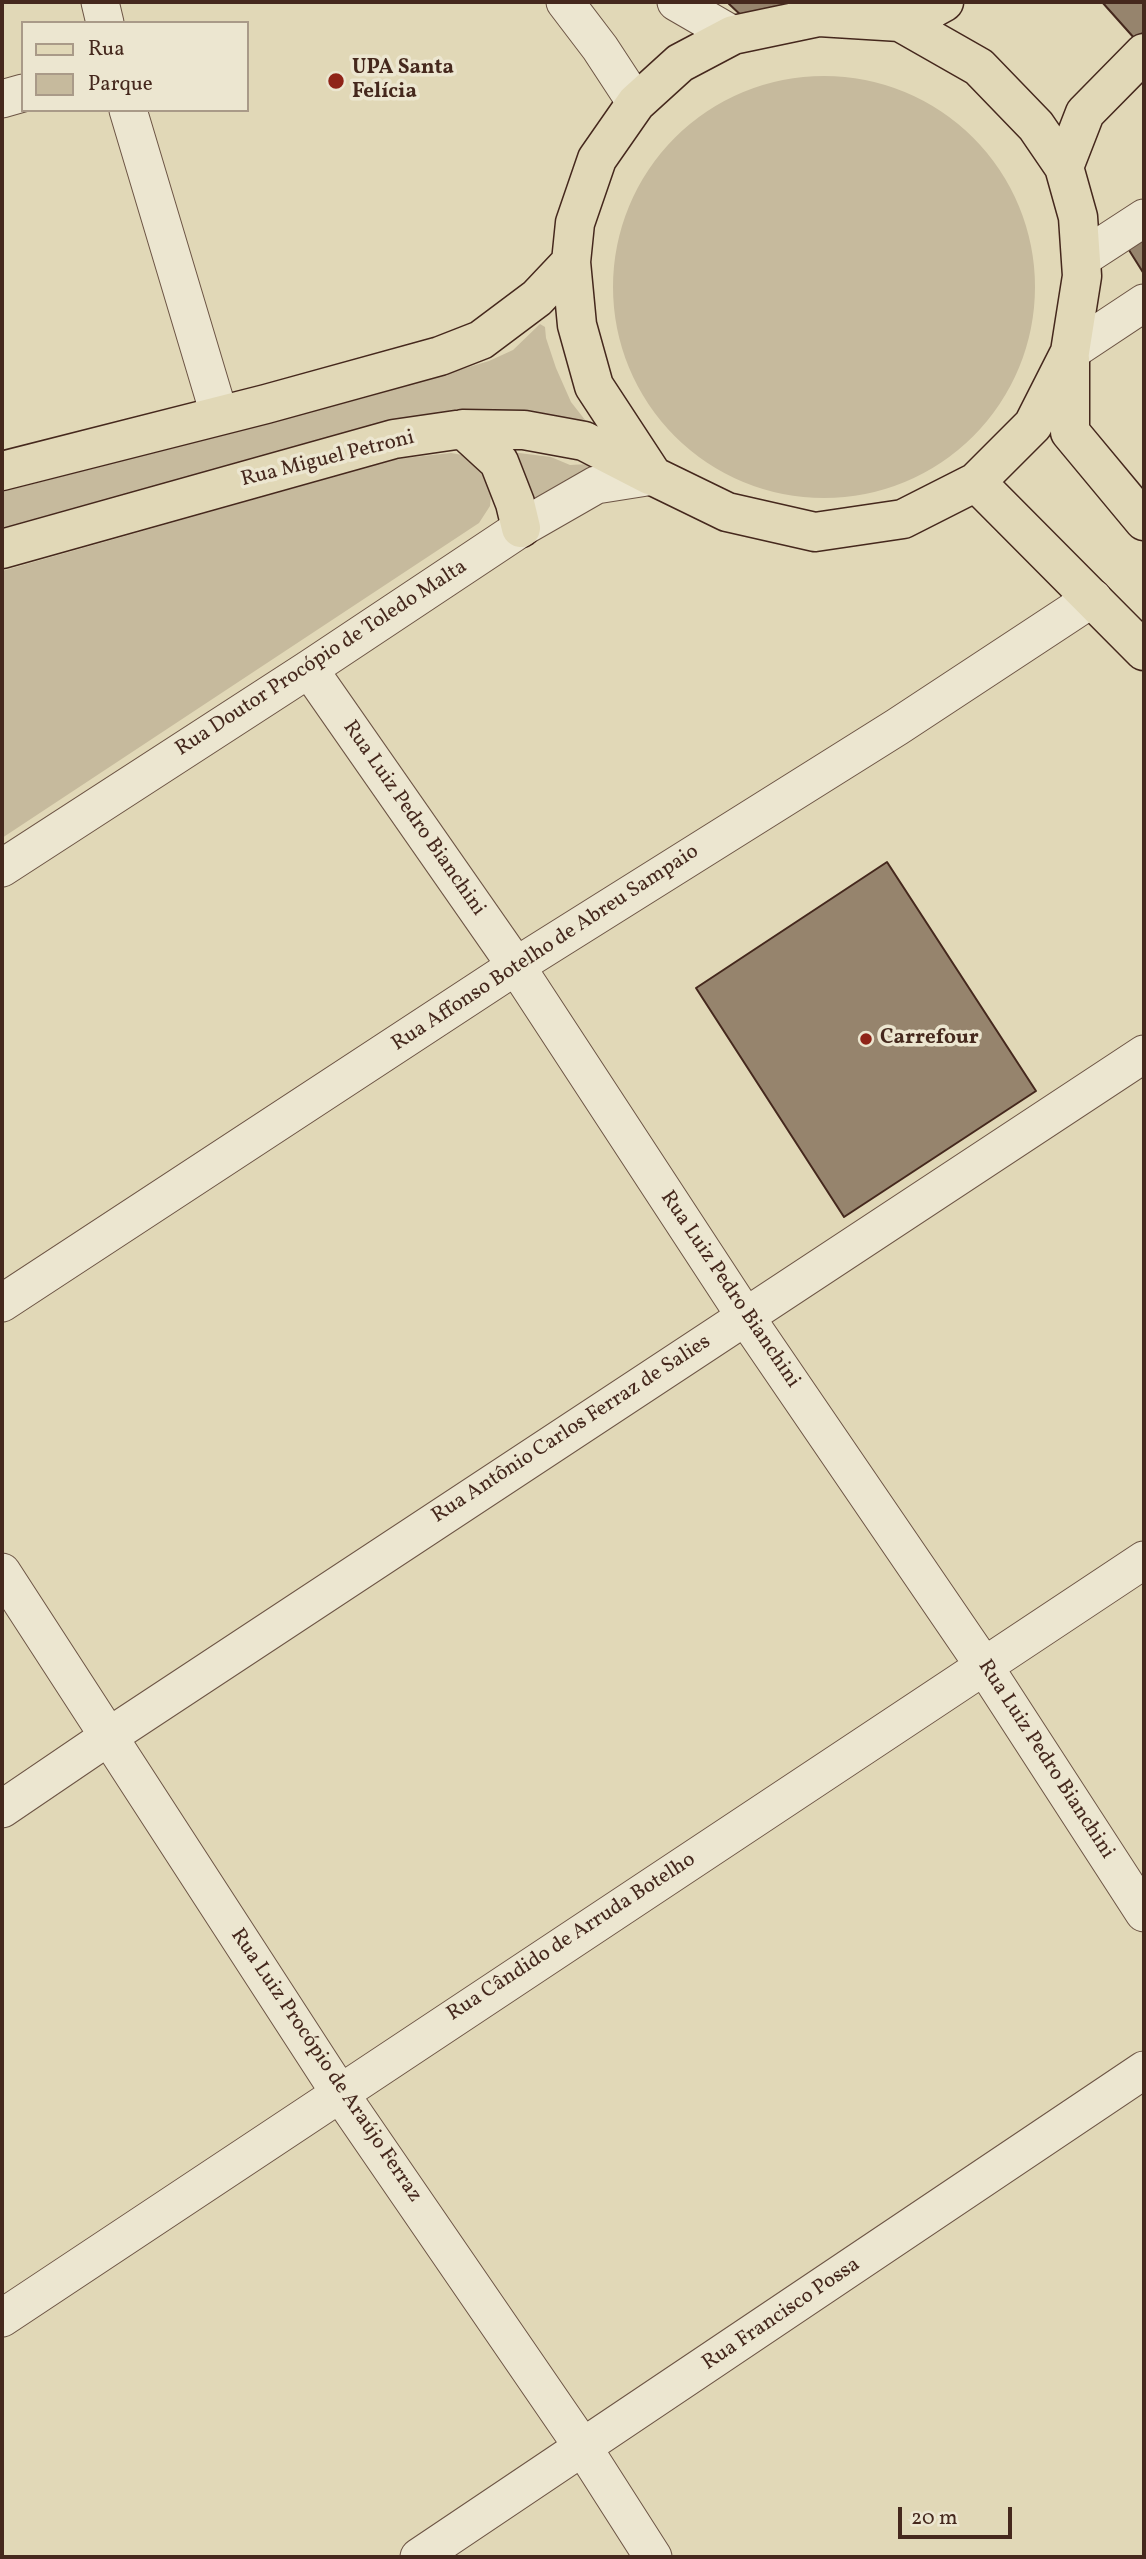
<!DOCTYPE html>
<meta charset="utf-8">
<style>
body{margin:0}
#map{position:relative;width:1146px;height:2559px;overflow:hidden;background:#e1d8b7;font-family:Vollkorn,serif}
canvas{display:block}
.frame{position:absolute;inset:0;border:4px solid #45281d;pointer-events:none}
.legend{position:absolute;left:21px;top:21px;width:228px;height:91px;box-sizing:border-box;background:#ece6d0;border:2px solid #a99a88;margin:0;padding:9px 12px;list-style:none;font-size:21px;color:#45281d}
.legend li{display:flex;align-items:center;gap:14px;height:35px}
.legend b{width:35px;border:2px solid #a99a88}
.scale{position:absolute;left:898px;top:2507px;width:114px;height:32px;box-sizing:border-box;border:4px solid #45281d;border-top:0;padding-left:9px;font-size:21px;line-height:24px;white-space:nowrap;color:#45281d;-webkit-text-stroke:5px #ece6d0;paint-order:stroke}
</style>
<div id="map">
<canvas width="1146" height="2559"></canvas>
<div class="frame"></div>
<ul class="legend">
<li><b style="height:9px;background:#e1d8b7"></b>Rua</li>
<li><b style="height:19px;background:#c6ba9d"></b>Parque</li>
</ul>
<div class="scale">20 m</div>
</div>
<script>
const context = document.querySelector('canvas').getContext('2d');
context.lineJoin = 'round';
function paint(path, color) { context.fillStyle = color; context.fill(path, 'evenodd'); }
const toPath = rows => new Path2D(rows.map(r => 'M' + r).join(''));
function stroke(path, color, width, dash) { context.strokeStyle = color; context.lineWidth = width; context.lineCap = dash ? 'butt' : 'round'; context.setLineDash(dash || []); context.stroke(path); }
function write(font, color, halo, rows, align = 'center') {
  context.font = font + ' Vollkorn,serif'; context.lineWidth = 7; context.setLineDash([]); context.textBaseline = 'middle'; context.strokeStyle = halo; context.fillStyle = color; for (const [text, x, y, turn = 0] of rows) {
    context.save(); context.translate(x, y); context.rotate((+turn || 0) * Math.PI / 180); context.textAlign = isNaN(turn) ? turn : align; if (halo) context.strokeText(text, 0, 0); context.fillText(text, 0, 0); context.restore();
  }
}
const green = toPath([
 '613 287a211 211 0 1 1 422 0a211 211 0 1 1-422 0Z',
 [540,324,545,327,546,338,556,368,571,402,589,425,562,425,2,531,2,492,368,397,489,361,513,350],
 [511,452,551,457,570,465,589,464,589,468,565,485,528,503],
 [451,453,463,455,480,466,492,486,490,506,479,523,2,838,2,571,396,459]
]);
const building = toPath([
 [727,2,922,2,746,20,727,2],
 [1102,2,1144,2,1144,32,1135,39,1102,2],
 [1144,202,1144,274,1112,223,1144,202],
 [887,862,1036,1091,844,1217,696,988,887,862]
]);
const minor = toPath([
 [100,2,105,23],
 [565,2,600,48,636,103],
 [676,2,733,35],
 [2,99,23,93],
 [128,110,219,414],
 [1081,259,1144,218],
 [1070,352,1144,303],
 [309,669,516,966,745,1316,984,1666,1144,1913],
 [2,868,309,669,521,528,596,485,653,476],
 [2,1303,516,966,897,727,1093,598],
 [2,1572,339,2092,584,2449,653,2557],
 [2,1809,108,1737,1144,1054],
 [2,2318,1144,1560],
 [419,2557,1144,2070]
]);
const major = toPath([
 [819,17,900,22,979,67,1036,126,1064,167,1078,217,1082,276,1070,352,1033,425,976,482,903,519,815,532,727,512,653,476,594,386,577,325,571,262,575,223,597,159,636,103,680,63,733,35,819,17],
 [900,22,915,18,944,2],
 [1064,167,1085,113,1144,53],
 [1070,358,1070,432,1144,521],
 [463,429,499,462,515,503,521,528],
 [2,471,266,404,440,356,481,340,537,298,571,262],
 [976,482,1144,651],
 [2,549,394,439,463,429,524,430,584,441,650,475]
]);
const markers = [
 [336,81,9,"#8f2418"],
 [866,1039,7,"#8f2418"]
];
const poiNames = [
 ["UPA Santa",352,69],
 ["Felícia",352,93],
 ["Carrefour",880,1039]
];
const streetNames = [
 ["Rua Miguel Petroni",328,460,-14],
 ["Rua Doutor Procópio de Toledo Malta",322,659,-33],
 ["Rua Luiz Pedro Bianchini",413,819,55],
 ["Rua Affonso Botelho de Abreu Sampaio",546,949,-33],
 ["Rua Luiz Pedro Bianchini",729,1290,56],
 ["Rua Antônio Carlos Ferraz de Salies",572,1430,-33],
 ["Rua Luiz Pedro Bianchini",1045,1760,57],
 ["Rua Cândido de Arruda Botelho",572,1938,-33],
 ["Rua Luiz Procópio de Araújo Ferraz",325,2066,56],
 ["Rua Francisco Possa",782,2315,-34]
];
paint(green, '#c6ba9d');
paint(building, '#96846d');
stroke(building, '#45281d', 2);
stroke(minor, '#6c5444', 39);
stroke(major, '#45281d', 41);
stroke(minor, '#ece6d0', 37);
stroke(major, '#e1d8b7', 38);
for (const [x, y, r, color] of markers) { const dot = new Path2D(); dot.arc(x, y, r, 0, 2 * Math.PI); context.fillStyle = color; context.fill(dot); stroke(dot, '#ece6d0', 2.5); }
write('bold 21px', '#45281d', '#ece6d0', poiNames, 'left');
write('21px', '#45281d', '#ece6d0', streetNames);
</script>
